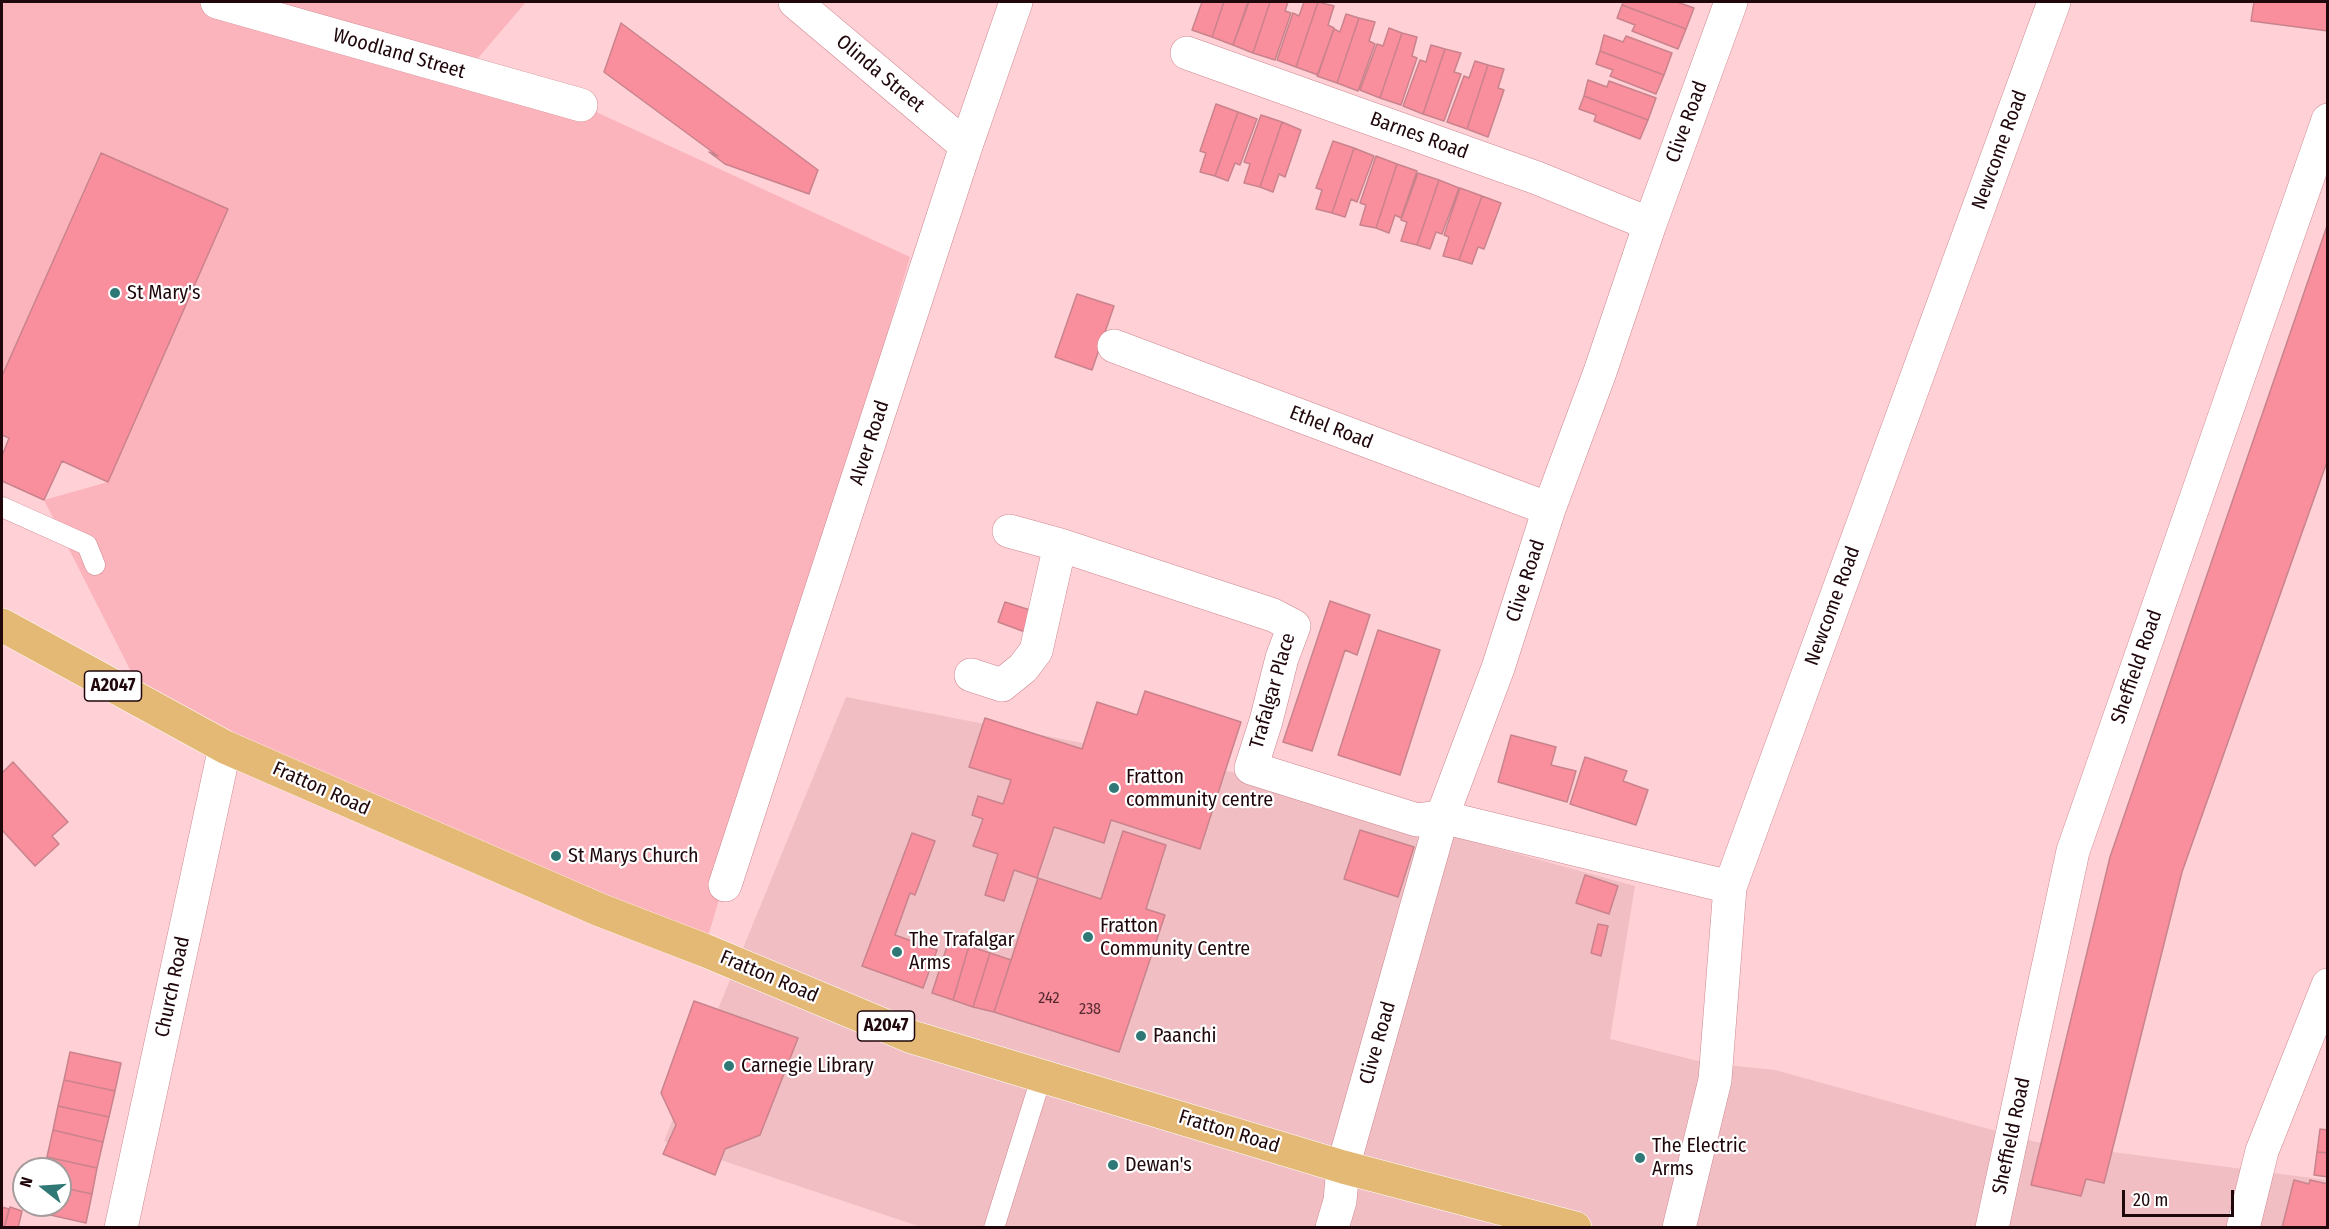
<!DOCTYPE html>
<style>
body{margin:0}
#map{position:relative;width:2329px;height:1229px;overflow:hidden;background:#ffd0d5;font-family:"Fira Sans Condensed",sans-serif}
canvas{display:block}
.frame{position:absolute;inset:0;border:3px solid #1f070b;pointer-events:none}
.north{position:absolute;left:12px;top:1157px;width:60px;height:60px;box-sizing:border-box;background:#fff;border:2px solid #a59c9d;border-radius:50%;rotate:287deg;font-size:16px;font-weight:700;line-height:24px;text-align:center;color:#1f070b}
.north::after{content:'';display:block;margin:auto;width:21px;height:27px;background:#2f7875;clip-path:polygon(50% 0,100% 100%,50% 72%,0 100%)}
.scale{position:absolute;left:2122px;top:1190px;width:112px;height:27px;box-sizing:border-box;border:3px solid #1f070b;border-top:0;padding-left:8px;font-size:18px;line-height:21px;white-space:nowrap;color:#1f070b;-webkit-text-stroke:4px #fff;paint-order:stroke}
</style>
<div id="map">
<canvas width="2329" height="1229"></canvas>
<div class="frame"></div>
<div class="north">N</div>
<div class="scale">20 m</div>
</div>
<script>
const context = document.querySelector('canvas').getContext('2d');
context.lineJoin = 'round';
function paint(path, color) { context.fillStyle = color; context.fill(path, 'evenodd'); }
const toPath = rows => new Path2D(rows.map(r => 'M' + r).join(''));
function stroke(path, color, width, dash) { context.strokeStyle = color; context.lineWidth = width; context.lineCap = dash ? 'butt' : 'round'; context.setLineDash(dash || []); context.stroke(path); }
function write(font, color, halo, rows, align = 'center') {
  context.font = font + ' "Fira Sans Condensed",sans-serif'; context.lineWidth = 4.5; context.setLineDash([]); context.textBaseline = 'middle'; context.strokeStyle = halo; context.fillStyle = color; for (const [text, x, y, turn = 0] of rows) {
    context.save(); context.translate(x, y); context.rotate((+turn || 0) * Math.PI / 180); context.textAlign = isNaN(turn) ? turn : align; if (halo) context.strokeText(text, 0, 0); context.fillText(text, 0, 0); context.restore();
  }
}
const built = toPath([
 [846,697,1257,777,1452,836,1635,886,1610,1039,1706,1063,1775,1070,2036,1142,2327,1180,2327,1227,924,1228,664,1141]
]);
const green = toPath([
 [2,2,217,2,581,105,910,257,704,950,148,705,44,500,108,482,228,209,100,153,2,376],
 [281,2,526,2,473,64]
]);
const building = toPath([
 [1202,2,1224,2,1212,37,1192,30,1202,2],
 [1224,2,1248,2,1233,45,1212,37,1224,2],
 [1249,2,1270,2,1253,53,1233,45,1249,2],
 [1270,2,1288,2,1285,11,1291,13,1275,60,1253,53,1270,2],
 [1304,2,1318,2,1296,67,1277,60,1293,13,1299,16,1304,2],
 [1318,2,1334,6,1328,25,1334,28,1318,75,1296,67,1318,2],
 [1623,2,1677,2,1694,8,1686,29,1622,5,1623,2],
 [2254,2,2328,2,2328,31,2251,21,2254,2],
 [1622,5,1686,29,1678,49,1632,31,1635,25,1617,18,1622,5],
 [1346,14,1359,18,1337,83,1317,76,1334,29,1340,32,1346,14],
 [1359,18,1375,22,1369,41,1375,44,1358,91,1337,83,1359,18],
 [621,23,818,170,809,194,725,164,709,152,718,156,604,72,621,23],
 [1389,28,1402,33,1380,98,1360,90,1377,44,1383,46,1389,28],
 [1402,33,1417,37,1412,56,1417,58,1401,105,1380,98,1402,33],
 [1604,35,1623,42,1626,36,1672,53,1664,75,1600,51,1604,35],
 [1431,45,1445,49,1423,114,1403,106,1420,60,1426,62,1431,45],
 [1445,49,1461,53,1454,72,1461,74,1444,121,1423,114,1445,49],
 [1600,51,1664,75,1656,94,1610,76,1613,70,1596,64,1600,51],
 [1475,61,1488,65,1467,129,1447,122,1464,76,1469,78,1475,61],
 [1488,65,1504,69,1498,88,1504,90,1488,137,1467,129,1488,65],
 [1588,80,1607,87,1609,81,1656,98,1648,120,1584,96,1588,80],
 [1584,96,1648,120,1640,139,1594,121,1596,115,1579,109,1584,96],
 [1216,104,1238,112,1215,176,1200,172,1206,153,1200,151,1216,104],
 [1238,112,1257,119,1240,165,1235,163,1228,181,1215,176,1238,112],
 [1261,115,1282,122,1260,187,1244,183,1250,164,1244,162,1261,115],
 [1282,122,1301,130,1285,177,1279,174,1273,192,1260,187,1282,122],
 [1333,141,1354,148,1332,213,1316,209,1322,190,1316,188,1333,141],
 [1354,148,1374,156,1357,202,1351,199,1345,217,1332,213,1354,148],
 [101,153,228,209,108,482,62,461,44,500,2,481,2,456,9,438,2,435,2,376,101,153],
 [1376,156,1397,164,1376,228,1360,225,1366,205,1360,203,1376,156],
 [1397,164,1417,171,1401,218,1395,215,1389,233,1376,228,1397,164],
 [1418,173,1439,180,1417,245,1401,241,1407,222,1401,220,1418,173],
 [1439,180,1459,188,1442,234,1436,232,1430,249,1417,245,1439,180],
 [1460,188,1482,196,1459,260,1443,256,1449,237,1444,235,1460,188],
 [1482,196,1501,203,1484,249,1478,247,1472,264,1459,260,1482,196],
 [2328,223,2328,459,2182,872,2104,1183,2086,1179,2081,1196,2031,1185,2110,857,2328,223],
 [1077,294,1114,306,1092,370,1055,357,1077,294],
 [1330,601,1370,615,1357,655,1345,650,1312,751,1283,742,1330,601],
 [1005,602,1033,611,1025,632,998,622,1005,602],
 [1378,630,1440,650,1400,775,1338,755,1378,630],
 [1145,691,1241,722,1200,849,1111,820,1104,843,1054,827,1037,878,1014,870,1004,901,985,895,998,854,973,846,983,819,972,815,978,796,1003,804,1011,780,969,767,985,718,1082,749,1097,702,1137,715,1145,691],
 [1511,735,1556,747,1551,765,1576,771,1567,802,1498,782,1511,735],
 [1585,757,1627,771,1623,781,1648,790,1636,825,1570,804,1585,757],
 [13,762,68,822,52,836,59,844,35,866,2,830,2,773,13,762],
 [1360,830,1414,847,1398,897,1344,879,1360,830],
 [1123,831,1166,845,1146,909,1165,915,1119,1052,994,1012,1038,878,1101,899,1123,831],
 [912,833,935,841,915,895,910,893,895,935,937,950,923,988,862,966,912,833],
 [1585,875,1618,886,1609,914,1576,903,1585,875],
 [1598,924,1608,926,1601,956,1591,953,1598,924],
 [949,940,969,946,953,1000,932,993,949,940],
 [969,946,990,953,973,1007,953,1000,969,946],
 [990,953,1011,960,994,1012,973,1007,990,953],
 [694,1001,798,1038,760,1135,725,1149,715,1175,663,1154,676,1125,661,1093,694,1001],
 [70,1052,121,1063,115,1091,64,1080,70,1052],
 [64,1080,115,1091,109,1117,58,1106,64,1080],
 [58,1106,109,1117,103,1142,53,1130,58,1106],
 [2320,1129,2328,1130,2328,1153,2317,1152,2320,1129],
 [53,1130,103,1142,97,1168,47,1157,53,1130],
 [2317,1152,2328,1153,2328,1177,2314,1175,2317,1152],
 [47,1157,97,1168,92,1194,60,1187,60,1169,44,1169,47,1157],
 [2294,1180,2309,1184,2310,1180,2328,1184,2328,1228,2282,1228,2294,1180],
 [60,1187,92,1194,86,1223,37,1212,39,1205,60,1205,60,1187],
 [2,1207,9,1209,4,1228,2,1228,2,1207],
 [10,1207,22,1211,18,1228,4,1228,10,1207]
]);
const lane = toPath([
 [2,507,87,545,95,565],
 [994,1228,1042,1075]
]);
const street = toPath([
 [217,2,581,105],
 [795,2,966,146],
 [1187,53,1537,178,1650,224],
 [1114,346,1549,509],
 [1009,531,1060,545],
 [971,675,1002,685,1023,668,1036,651,1060,545,1273,615,1294,626,1282,658,1266,721,1251,768,1417,820,1442,817,1730,887],
 [725,885,966,146,1016,2],
 [121,1228,225,747],
 [1332,1228,1340,1201,1343,1167,1442,817,1498,668,1549,509,1600,372,1650,224,1731,2],
 [1679,1228,1715,1080,1730,887,2054,2],
 [1992,1228,2073,851,2328,120],
 [2243,1228,2262,1151,2328,985]
]);
const primary = toPath([
 [2,625,225,747,600,910,704,950,912,1037,1343,1167,1575,1228]
]);
const markers = [
 [115,293,6,"#2f7875"],
 [1114,788,6,"#2f7875"],
 [556,856,6,"#2f7875"],
 [1088,937,6,"#2f7875"],
 [897,952,6,"#2f7875"],
 [1141,1036,6,"#2f7875"],
 [729,1066,6,"#2f7875"],
 [1640,1158,6,"#2f7875"],
 [1113,1165,6,"#2f7875"]
];
const numberNames = [
 ["242",1049,999],
 ["238",1090,1010]
];
const shields = [
 [113,686,57],
 [886,1026,57]
];
const shieldNames = [
 ["A2047",113,686],
 ["A2047",886,1026]
];
const streetNames = [
 ["Woodland Street",399,54,16],
 ["Olinda Street",880,74,40],
 ["Clive Road",1687,122,-70],
 ["Barnes Road",1419,136,20],
 ["Newcome Road",2000,150,-70],
 ["Ethel Road",1331,428,21],
 ["Alver Road",870,443,-72],
 ["Clive Road",1526,581,-72],
 ["Newcome Road",1833,606,-70],
 ["Sheffield Road",2137,667,-71],
 ["Trafalgar Place",1273,691,-74],
 ["Fratton Road",321,789,24],
 ["Fratton Road",769,977,23],
 ["Church Road",173,987,-78],
 ["Clive Road",1378,1043,-74],
 ["Fratton Road",1229,1132,17],
 ["Sheffield Road",2012,1136,-78]
];
const poiNames = [
 ["St Mary's",127,293],
 ["Fratton",1126,777],
 ["community centre",1126,800],
 ["St Marys Church",568,856],
 ["Fratton",1100,926],
 ["Community Centre",1100,949],
 ["The Trafalgar",909,940],
 ["Arms",909,963],
 ["Paanchi",1153,1036],
 ["Carnegie Library",741,1066],
 ["The Electric",1652,1146],
 ["Arms",1652,1169],
 ["Dewan's",1125,1165]
];
paint(built, '#f0bec3');
paint(green, '#fcb4bc');
paint(building, '#f98e9d');
stroke(building, '#c9838c', 1.5);
stroke(lane, '#ce8790', 21);
stroke(street, '#ce8790', 34);
stroke(primary, '#fff', 34);
stroke(lane, '#fff', 20);
stroke(street, '#fff', 33);
stroke(primary, '#e4b976', 33);
for (const [x, y, r, color] of markers) { const dot = new Path2D(); dot.arc(x, y, r, 0, 2 * Math.PI); context.fillStyle = color; context.fill(dot); stroke(dot, '#fff', 2); }
write('16px', '#562930', null, numberNames);
for (const [x, y, w] of shields) { const box = new Path2D(); box.roundRect(x - w / 2, y - 15, w, 30, 4.5); context.fillStyle = '#fff'; context.fill(box); stroke(box, '#1f070b', 1.5); }
write('bold 18px', '#1f070b', null, shieldNames);
write('20px', '#1f070b', '#fff', streetNames);
write('20px', '#1f070b', '#fff', poiNames, 'left');
</script>
